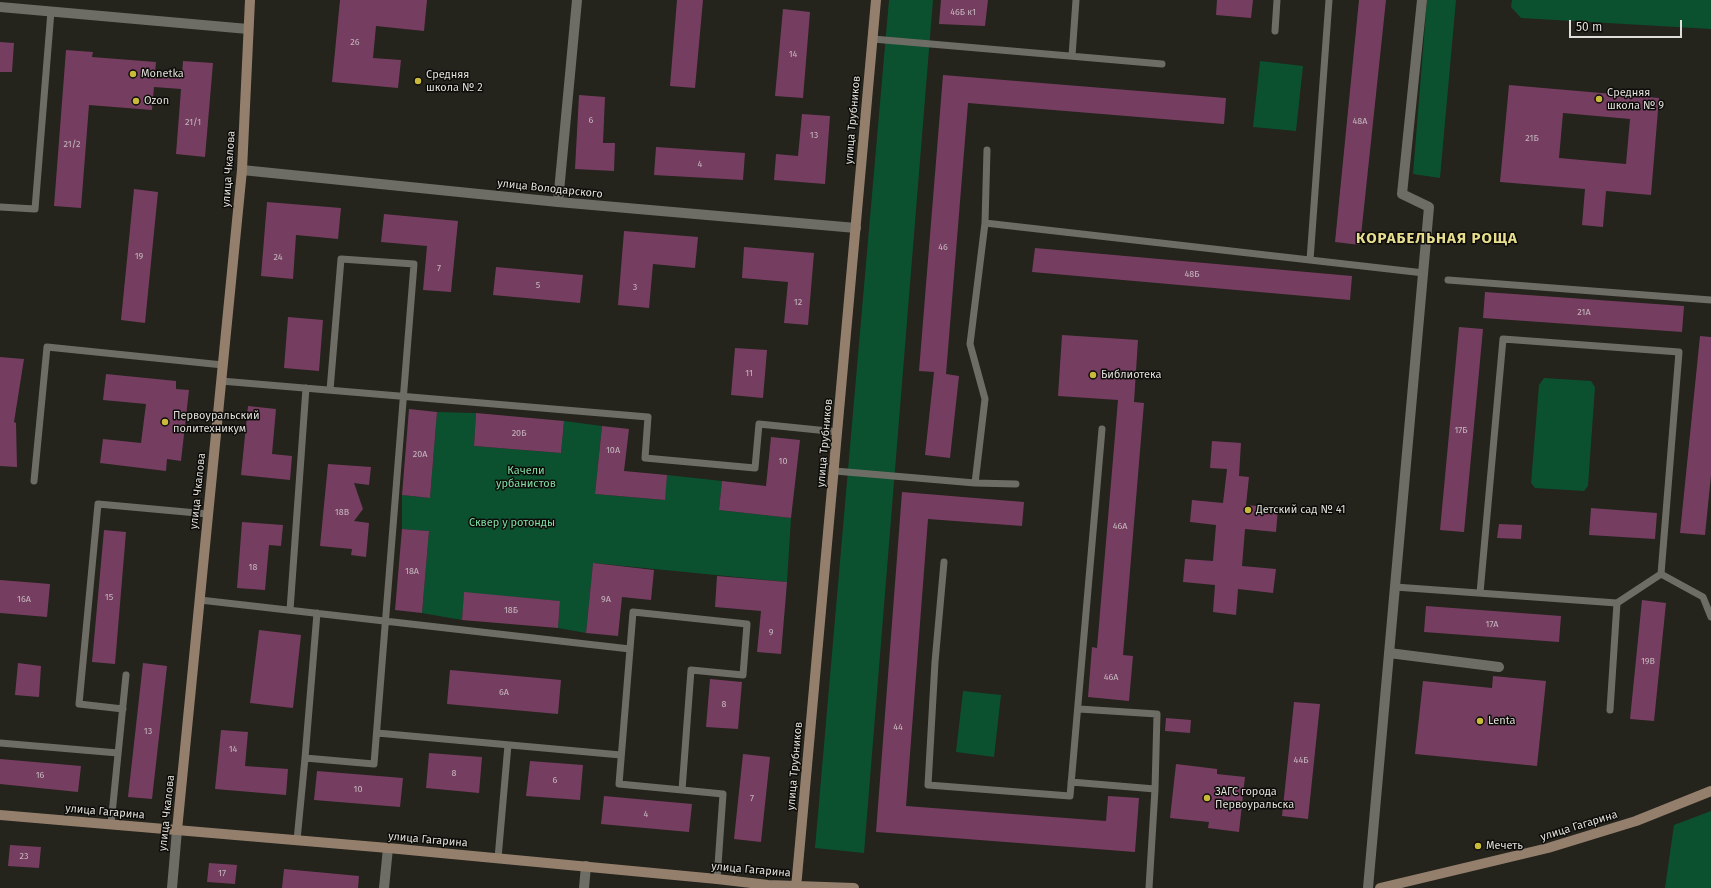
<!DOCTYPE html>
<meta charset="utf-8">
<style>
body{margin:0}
#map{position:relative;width:1711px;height:888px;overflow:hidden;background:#24231c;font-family:"Fira Sans",sans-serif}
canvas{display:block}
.scale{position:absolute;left:1569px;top:20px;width:113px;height:18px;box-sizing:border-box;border:2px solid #dfdeda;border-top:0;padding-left:5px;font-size:12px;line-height:14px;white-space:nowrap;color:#dfdeda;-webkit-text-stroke:3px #0d0c09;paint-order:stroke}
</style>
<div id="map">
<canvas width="1711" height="888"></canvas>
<div class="scale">50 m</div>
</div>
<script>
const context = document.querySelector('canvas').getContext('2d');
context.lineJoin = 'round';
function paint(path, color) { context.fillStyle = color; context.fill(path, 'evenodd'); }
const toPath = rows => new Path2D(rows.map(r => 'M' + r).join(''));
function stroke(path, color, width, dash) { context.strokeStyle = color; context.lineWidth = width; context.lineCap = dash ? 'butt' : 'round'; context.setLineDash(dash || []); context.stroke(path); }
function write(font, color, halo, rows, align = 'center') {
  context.font = font + ' "Fira Sans",sans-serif'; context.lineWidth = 3; context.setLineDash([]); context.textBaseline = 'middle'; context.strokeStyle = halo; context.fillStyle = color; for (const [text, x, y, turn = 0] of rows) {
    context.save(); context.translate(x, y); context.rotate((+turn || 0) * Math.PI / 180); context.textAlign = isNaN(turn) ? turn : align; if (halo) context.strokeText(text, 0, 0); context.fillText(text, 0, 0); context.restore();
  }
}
const green = toPath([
 [889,0,933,0,864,853,815,848],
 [1427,0,1456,0,1440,178,1413,174],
 [1512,0,1711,0,1711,29,1521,18,1511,7],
 [1260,61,1303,66,1296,131,1253,127],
 [1544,378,1591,381,1595,387,1588,486,1584,491,1535,488,1531,483,1539,385],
 [437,412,476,413,474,446,561,453,564,421,602,426,595,494,664,500,667,475,722,481,719,510,791,518,787,582,593,563,586,633,558,628,560,601,464,593,462,620,422,613,429,531,402,529,402,495,430,498],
 [963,691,1001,695,994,757,956,752],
 [1711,811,1711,888,1665,888,1674,825]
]);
const building = toPath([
 [340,0,427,0,424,31,376,26,373,58,401,60,398,88,332,82],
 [677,0,703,0,695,88,670,86],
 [941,0,988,0,985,26,939,24],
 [1217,0,1253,0,1251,18,1216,15],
 [1359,0,1386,0,1360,245,1335,242],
 [783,9,810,12,803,98,775,96],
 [0,42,14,43,12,72,0,72],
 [66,50,93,52,92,57,156,62,155,72,182,74,183,61,213,63,205,157,176,154,181,89,154,87,152,110,89,105,81,208,54,206],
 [943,75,1226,98,1224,124,968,103,946,374,959,376,950,458,925,455,934,372,919,371],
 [1509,85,1659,98,1651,195,1606,191,1603,227,1582,225,1585,189,1500,182],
 [1563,113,1630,119,1626,164,1559,158],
 [579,95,605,97,603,143,615,143,614,171,575,169],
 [802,114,830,116,825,184,774,180,776,154,798,156],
 [656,147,745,153,743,180,654,175],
 [134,189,158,192,145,323,121,320],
 [267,202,341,208,338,239,296,235,293,279,261,276],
 [384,214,458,221,451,292,423,290,427,246,381,242],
 [624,231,698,237,695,268,653,264,649,308,618,305],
 [744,247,814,253,808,325,784,323,788,282,742,278],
 [1035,248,1352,276,1350,300,1032,272],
 [496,267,583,275,580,303,493,295],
 [1485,292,1684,306,1682,332,1483,318],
 [288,317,323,320,319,371,284,368],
 [1459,327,1483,329,1464,532,1440,530],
 [1062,335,1138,340,1134,402,1144,403,1123,655,1133,656,1129,701,1088,697,1092,647,1097,648,1118,400,1058,396],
 [1700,336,1711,337,1711,475,1705,535,1680,533],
 [735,348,767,350,763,398,731,395],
 [0,357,24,359,14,422,16,423,17,467,0,466],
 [106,374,176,381,176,389,189,390,181,461,167,459,166,471,100,463,103,439,141,443,146,404,103,400],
 [248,406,276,409,272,454,292,456,290,480,241,475],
 [409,409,437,412,430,498,402,495],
 [476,413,564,421,561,453,474,446],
 [602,426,629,429,624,471,667,475,665,500,595,494],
 [771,437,800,440,791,518,719,510,722,481,766,486],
 [1212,441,1241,443,1239,476,1249,477,1246,505,1278,508,1276,532,1245,529,1242,566,1276,569,1273,593,1238,589,1236,615,1213,612,1215,585,1183,582,1185,559,1213,561,1216,525,1190,522,1192,500,1223,503,1227,469,1210,468],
 [328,464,371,467,369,485,354,483,363,509,354,521,369,523,366,557,351,555,352,549,320,546],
 [902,492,1024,502,1022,526,928,519,906,806,1106,821,1108,796,1139,798,1135,852,876,832],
 [1591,508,1657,513,1655,539,1589,535],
 [242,522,283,525,281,546,269,545,265,590,237,588],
 [1499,524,1522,525,1521,539,1497,538],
 [402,529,429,531,422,613,395,610],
 [104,530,126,532,115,664,92,662],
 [593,563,654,570,651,600,622,597,618,636,586,633],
 [717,576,787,582,781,654,757,652,761,611,715,607],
 [0,580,50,584,47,617,0,613],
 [464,592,560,601,558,628,462,620],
 [1642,600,1666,603,1654,721,1630,719],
 [1426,606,1561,616,1559,642,1424,632],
 [259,630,301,635,293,708,250,703],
 [18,663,41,666,39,697,15,695],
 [143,663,167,666,152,799,128,797],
 [450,670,561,680,558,714,447,704],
 [1493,676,1546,681,1537,766,1415,754,1423,681,1492,688],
 [710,679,742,682,738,729,706,727],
 [1294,702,1320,704,1308,819,1282,816],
 [1166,718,1191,720,1190,733,1165,731],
 [221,730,248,732,245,766,288,769,286,795,215,789],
 [429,753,482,757,479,793,426,788],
 [743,754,770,757,761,842,734,839],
 [0,759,81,766,78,792,0,784],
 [530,761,583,765,580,800,526,796],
 [1176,764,1217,769,1217,774,1245,777,1239,832,1208,828,1209,822,1170,818],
 [317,771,403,778,400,807,314,800],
 [604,796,692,804,689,832,601,824],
 [10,845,41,847,39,868,8,866],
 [209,863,237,865,235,884,207,882],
 [284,869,359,876,358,888,282,888]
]);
const lane = toPath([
 [1275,31,1277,0],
 [873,39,1162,64],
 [1072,56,1076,0],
 [0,207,35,209,51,11],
 [985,223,1424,273],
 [1310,260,1329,0],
 [1448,280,1711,300],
 [221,381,648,417,645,458,755,468,759,424,838,432],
 [835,471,975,483,1016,484],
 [34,481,47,347,223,365],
 [975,483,985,399,970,344,985,223,987,150],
 [944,562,935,662,928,785,1070,796,1102,429],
 [1661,574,1703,597,1711,617],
 [1395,587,1617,603,1610,710],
 [1480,593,1503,339,1679,352,1661,574,1617,603],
 [200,600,630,649,633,612,747,624,743,675,691,670,682,790,723,794,717,879],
 [290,610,306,388],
 [317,613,305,758,374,764,414,264,341,259,330,390],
 [630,649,619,784,682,790],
 [123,709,79,704,98,504,208,514],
 [1079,709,1157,714,1155,789,1149,888],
 [377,733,621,755],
 [0,743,118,753],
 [1071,782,1155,789],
 [111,824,126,675],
 [297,840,305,758],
 [498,858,508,745]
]);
const street = toPath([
 [0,7,248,29],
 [242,170,558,202,856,228],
 [558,202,577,0],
 [1389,653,1499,667],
 [172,888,177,830],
 [384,888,388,848],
 [584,888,586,866],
 [1368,888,1429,207,1402,194,1422,0]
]);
const secondary = toPath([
 [0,815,388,848,717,879,768,885,854,888],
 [177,830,242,170,250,0],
 [796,888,876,0],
 [1380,888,1548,848,1636,821,1711,791]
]);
const markers = [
 [133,74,4,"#c9ba3a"],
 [418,81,4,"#c9ba3a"],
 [1599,99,4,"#c9ba3a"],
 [136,101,4,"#c9ba3a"],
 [1093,375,4,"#c9ba3a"],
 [165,422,4,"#c9ba3a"],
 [1248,510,4,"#c9ba3a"],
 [1480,721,4,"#c9ba3a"],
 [1207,798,4,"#c9ba3a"],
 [1478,846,4,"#c9ba3a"]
];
const numberNames = [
 ["46Б к1",963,12],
 ["26",355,42],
 ["14",793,54],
 ["6",591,120],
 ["48А",1360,121],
 ["21/1",193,122],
 ["13",814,135],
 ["21Б",1532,138],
 ["21/2",72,144],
 ["4",700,164],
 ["46",943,247],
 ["19",139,256],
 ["24",278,257],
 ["7",439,268],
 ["48Б",1192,274],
 ["5",538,285],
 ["3",635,287],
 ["12",798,302],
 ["21А",1584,312],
 ["11",749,373],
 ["17Б",1461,430],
 ["20Б",519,433],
 ["10А",613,450],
 ["20А",420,454],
 ["10",783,461],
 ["18В",342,512],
 ["46А",1120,526],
 ["18",253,567],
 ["18А",412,571],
 ["15",109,597],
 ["16А",24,599],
 ["9А",606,599],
 ["18Б",511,610],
 ["17А",1492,624],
 ["9",771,632],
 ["19В",1648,661],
 ["46А",1111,677],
 ["6А",504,692],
 ["8",724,704],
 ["44",898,727],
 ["13",148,731],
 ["14",233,749],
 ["44Б",1301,760],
 ["8",454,773],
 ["16",40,775],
 ["6",555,780],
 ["10",358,789],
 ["7",752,798],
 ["4",646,814],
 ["23",24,856],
 ["17",222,873]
];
const poiNames = [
 ["Monetka",141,74],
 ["Средняя",426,75],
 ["школа № 2",426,88],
 ["Средняя",1607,93],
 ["школа № 9",1607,106],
 ["Ozon",144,101],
 ["Библиотека",1101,375],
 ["Первоуральский",173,416],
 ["политехникум",173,429],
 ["Детский сад № 41",1256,510],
 ["Lenta",1488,721],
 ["ЗАГС города",1215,792],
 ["Первоуральска",1215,805],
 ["Мечеть",1486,846]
];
const streetNames = [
 ["улица Трубников",853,120,-85],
 ["улица Чкалова",229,169,-86],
 ["улица Володарского",550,189,6],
 ["улица Трубников",825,443,-85],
 ["улица Чкалова",198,491,-84],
 ["улица Трубников",795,766,-85],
 ["улица Гагарина",105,812,5],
 ["улица Чкалова",167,813,-84],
 ["улица Гагарина",1579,826,-17],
 ["улица Гагарина",428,840,5],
 ["улица Гагарина",751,870,5]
];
const parkNames = [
 ["Качели",526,471],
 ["урбанистов",526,484],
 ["Сквер у ротонды",512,523]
];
const districtNames = [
 ["КОРАБЕЛЬНАЯ РОЩА",1437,239]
];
paint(green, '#0c512f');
paint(building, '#753e60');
stroke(lane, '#6e6d65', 7);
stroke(street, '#6e6d65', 10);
stroke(secondary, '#947f6d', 10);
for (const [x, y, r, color] of markers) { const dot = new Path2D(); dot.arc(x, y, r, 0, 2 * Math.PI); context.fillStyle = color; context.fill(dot); stroke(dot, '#0d0c09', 1.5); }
write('9px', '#c4b6bc', null, numberNames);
write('11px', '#dfdeda', '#0d0c09', poiNames, 'left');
write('11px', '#dfdeda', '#0d0c09', streetNames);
write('11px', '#80dca5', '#0d0c09', parkNames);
context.letterSpacing = '1px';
write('bold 15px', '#e6dd8e', '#0d0c09', districtNames);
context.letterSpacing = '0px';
</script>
